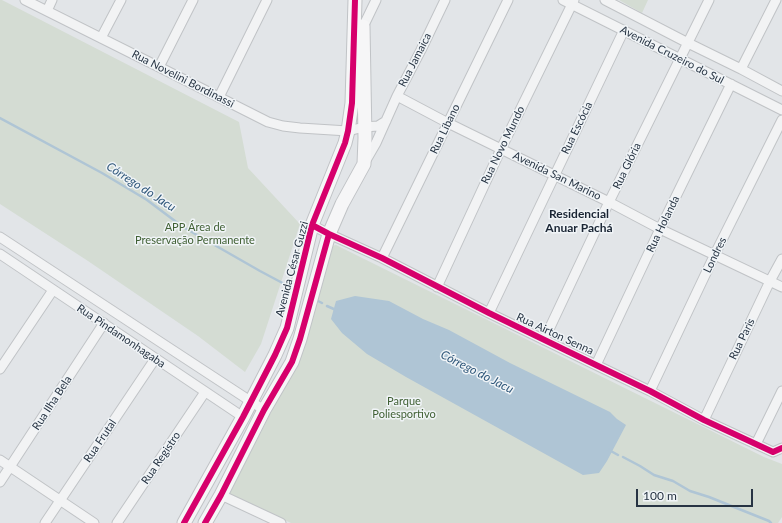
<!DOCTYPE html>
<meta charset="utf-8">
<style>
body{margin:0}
#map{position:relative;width:782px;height:523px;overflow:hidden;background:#e2e5e8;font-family:Lato,sans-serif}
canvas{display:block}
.scale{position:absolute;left:636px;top:489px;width:117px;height:18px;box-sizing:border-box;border:2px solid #273443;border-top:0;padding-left:5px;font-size:12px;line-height:14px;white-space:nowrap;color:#273443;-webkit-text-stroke:3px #f0f4f7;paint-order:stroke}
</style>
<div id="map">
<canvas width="782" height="523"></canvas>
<div class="scale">100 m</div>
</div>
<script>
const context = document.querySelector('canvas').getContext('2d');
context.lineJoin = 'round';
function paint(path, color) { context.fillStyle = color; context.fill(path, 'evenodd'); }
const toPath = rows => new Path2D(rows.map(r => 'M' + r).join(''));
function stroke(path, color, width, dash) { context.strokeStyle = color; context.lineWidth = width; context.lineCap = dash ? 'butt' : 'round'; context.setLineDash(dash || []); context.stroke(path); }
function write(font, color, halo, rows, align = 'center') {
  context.font = font + ' Lato,sans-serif'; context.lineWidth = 3; context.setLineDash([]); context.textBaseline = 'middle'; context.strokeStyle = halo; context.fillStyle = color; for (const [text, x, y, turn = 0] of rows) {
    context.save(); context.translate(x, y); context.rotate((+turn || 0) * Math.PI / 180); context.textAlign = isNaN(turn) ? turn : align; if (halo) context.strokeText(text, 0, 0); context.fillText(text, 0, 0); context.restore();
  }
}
const green = toPath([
 [0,0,2,0,239,122,248,168,300,224,261,344,245,372,198,336,88,261,0,204],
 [619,0,648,0,642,13],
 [336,245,764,457,782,464,782,517,778,523,291,523,229,494,300,356,332,246]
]);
const water = toPath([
 [355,296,389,301,423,319,449,330,510,363,610,412,617,419,626,425,607,461,599,473,583,475,406,377,367,354,342,333,331,319,336,301]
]);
const stream = toPath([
 [0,118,102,173,147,200,183,227,260,271,290,287],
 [316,300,322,303],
 [327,306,336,310],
 [609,450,618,455],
 [623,457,640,466,654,475,673,481,690,491,709,497,769,521,771,523]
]);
const street = toPath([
 [25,0,159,67,268,122,283,126,300,128,348,131,364,127,378,126,386,121],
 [563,0,782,110],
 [605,0,688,43,741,69,782,91],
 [47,11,52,0],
 [363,27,376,0],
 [101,38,121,0],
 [159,67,193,0],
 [741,69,776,0],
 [397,96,448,123,609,202,660,229,782,287],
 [219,97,267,0],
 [365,162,376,143,397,96,421,50,445,0],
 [312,225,329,234,382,258,489,313,596,365,650,391,704,420,773,452,782,448],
 [0,237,264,410],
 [0,254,243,417],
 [382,258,508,0],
 [437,287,501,149,574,0],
 [489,313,624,30],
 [544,340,609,202,709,0],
 [596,365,660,229,731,84],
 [0,369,53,290],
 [650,391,715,254,782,120],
 [704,420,770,281,782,259],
 [756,444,782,391],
 [0,460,94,523],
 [0,482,104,323],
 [221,495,281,523],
 [45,523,155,359],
 [117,523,205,392]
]);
const secondary = toPath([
 [184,523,243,417,275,355,287,328,312,225,345,143,348,131,352,103,355,0],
 [205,523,221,495,264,410,292,362,300,339,329,234,342,204,364,164,365,138,363,26]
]);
const cycleway = toPath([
 [312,225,329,234,382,258,489,313,596,365,650,391,704,420,773,452,782,448],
 [184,523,243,417,275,355,287,328,312,225,345,143,348,131,352,103,355,0],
 [205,523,221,495,264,410,292,362,300,339,329,234]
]);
const streetNames = [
 ["Avenida Cruzeiro do Sul",672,55,27],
 ["Rua Jamaica",415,60,-63],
 ["Rua Novelini Bordinassi",183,79,27],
 ["Rua Escócia",577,128,-64],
 ["Rua Líbano",445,129,-64],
 ["Rua Novo Mundo",503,145,-64],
 ["Rua Glória",627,166,-64],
 ["Avenida San Marino",557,176,26],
 ["Rua Holanda",663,224,-64],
 ["Londres",715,255,-64],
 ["Avenida César Guzzi",292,269,-75],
 ["Rua Airton Senna",555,334,25],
 ["Rua Pindamonhagaba",121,336,34],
 ["Rua Paris",742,339,-64],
 ["Rua Ilha Bela",52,403,-57],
 ["Rua Frutal",100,441,-56],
 ["Rua Registro",161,458,-56]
];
const parkNames = [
 ["APP Área de",195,227],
 ["Preservação Permanente",195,240],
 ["Parque",404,401],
 ["Poliesportivo",404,414]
];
const waterNames = [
 ["Córrego do Jacu",141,187,33],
 ["Córrego do Jacu",477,372,27]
];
const neighbourhoodNames = [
 ["Residencial",579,214],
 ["Anuar Pachá",579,228]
];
paint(green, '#d4dcd3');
paint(water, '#afc5d5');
stroke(stream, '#afc5d5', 2.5);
stroke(street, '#c0c3c6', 11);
stroke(secondary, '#c0c3c6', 15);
stroke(street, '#f2f3f4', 9);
stroke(secondary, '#f6f6f7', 13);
stroke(cycleway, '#d6006c', 6);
write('11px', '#273443', '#f0f4f7', streetNames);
write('11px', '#406034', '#f0f4f7', parkNames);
write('italic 12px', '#2f577a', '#f0f4f7', waterNames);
write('bold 12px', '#1a2534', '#f0f4f7', neighbourhoodNames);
</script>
